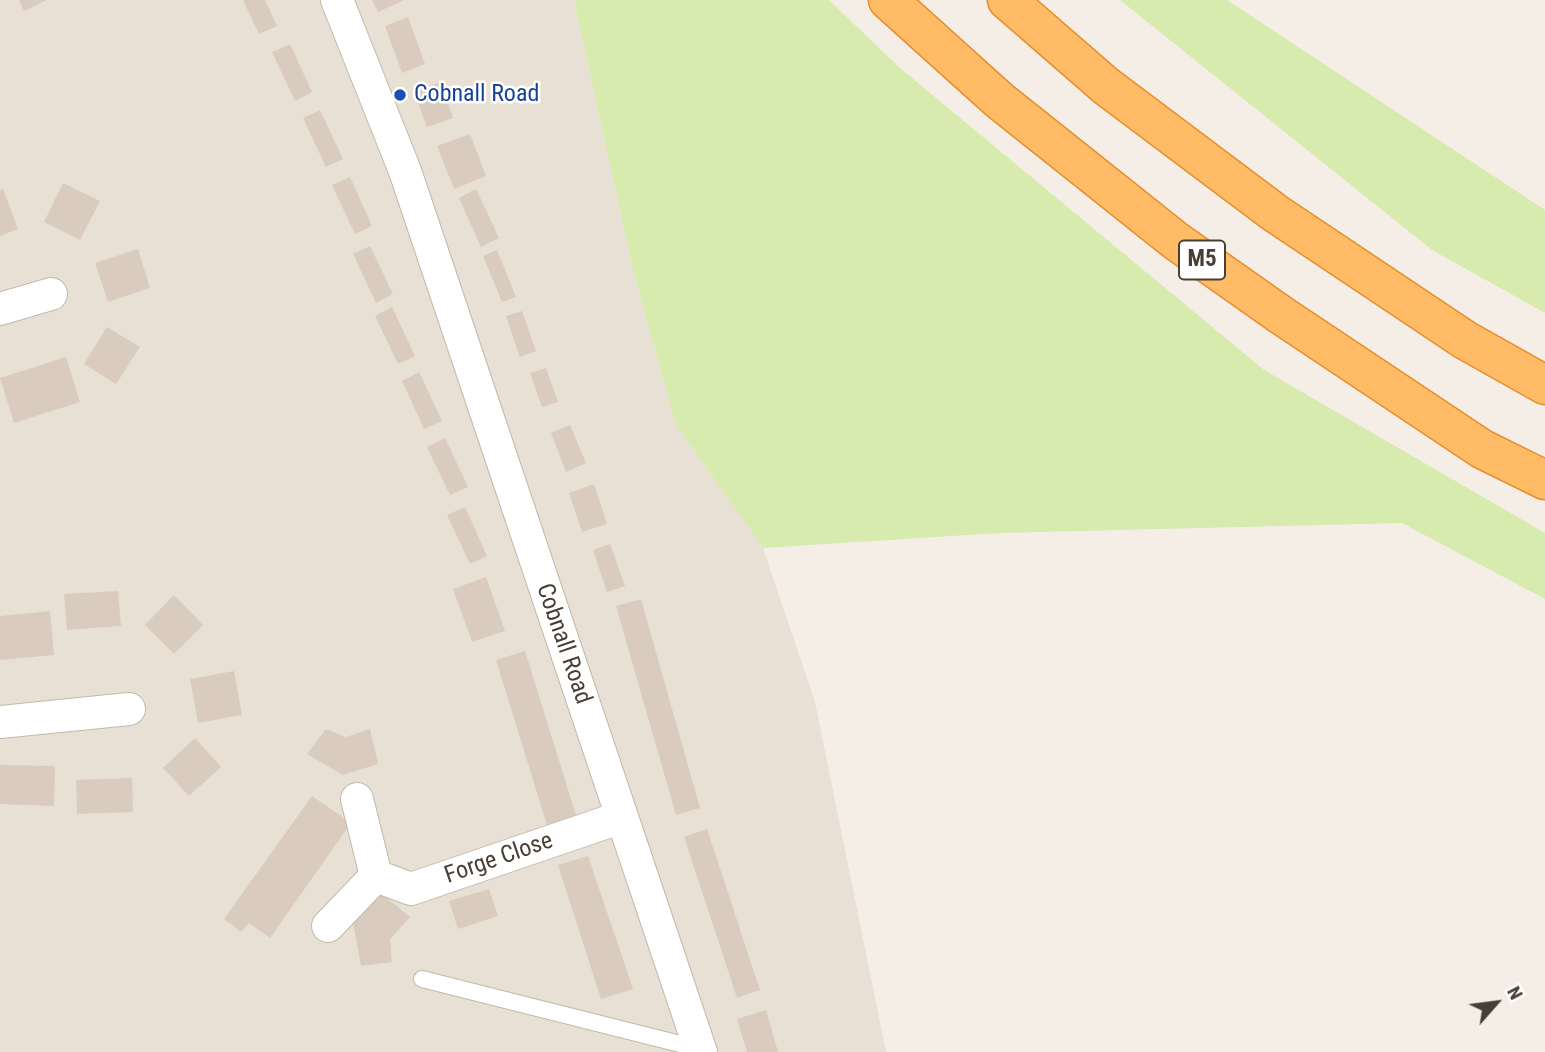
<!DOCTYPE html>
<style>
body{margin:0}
#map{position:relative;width:1545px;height:1052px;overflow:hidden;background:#f4eee6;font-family:"Roboto Condensed",sans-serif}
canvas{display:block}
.north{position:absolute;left:1461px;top:968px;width:70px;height:70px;-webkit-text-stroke:5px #fff;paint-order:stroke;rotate:62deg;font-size:19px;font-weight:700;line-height:28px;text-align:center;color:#473e35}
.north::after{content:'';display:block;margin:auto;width:24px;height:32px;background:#473e35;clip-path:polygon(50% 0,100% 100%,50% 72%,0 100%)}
</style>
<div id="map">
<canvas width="1545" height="1052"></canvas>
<div class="north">N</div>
</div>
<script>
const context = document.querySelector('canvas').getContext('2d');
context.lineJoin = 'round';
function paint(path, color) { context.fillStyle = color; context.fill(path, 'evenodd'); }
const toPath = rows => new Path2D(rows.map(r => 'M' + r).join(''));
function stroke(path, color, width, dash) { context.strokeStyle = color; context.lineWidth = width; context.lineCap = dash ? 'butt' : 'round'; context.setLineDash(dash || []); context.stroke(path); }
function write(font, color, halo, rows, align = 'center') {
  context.font = font + ' "Roboto Condensed",sans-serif'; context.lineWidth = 5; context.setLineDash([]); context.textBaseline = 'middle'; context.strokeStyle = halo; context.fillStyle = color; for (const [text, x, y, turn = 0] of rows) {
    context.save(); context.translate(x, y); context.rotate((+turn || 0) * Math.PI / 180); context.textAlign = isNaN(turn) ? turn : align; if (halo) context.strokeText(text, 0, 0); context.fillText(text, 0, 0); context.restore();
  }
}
const residential = toPath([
 [0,0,574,0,633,271,676,425,763,548,815,702,886,1052,0,1052]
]);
const green = toPath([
 [574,0,829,0,900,68,1264,370,1545,533,1545,599,1402,523,999,533,763,548,676,425,633,271],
 [1120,0,1227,0,1545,210,1545,313,1432,250]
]);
const building = toPath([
 [19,0,47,0,24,11],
 [243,0,265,0,277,26,259,34],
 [372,0,404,0,378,12],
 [408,17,425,64,402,73,385,26],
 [290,44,312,92,295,101,272,52],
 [441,82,453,118,427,127,414,92],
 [320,110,343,159,326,167,303,118],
 [470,134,486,176,454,189,437,146],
 [350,177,372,226,355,234,332,185],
 [63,183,100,201,80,240,44,222],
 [3,189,18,229,0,236,0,190],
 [476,189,499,238,481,247,459,198],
 [370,246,393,294,376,303,353,254],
 [138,249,150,288,108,302,95,263],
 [497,250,516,297,502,302,483,256],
 [392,307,415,356,398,364,375,316],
 [522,311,536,351,520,357,506,316],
 [107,327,140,347,116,384,84,364],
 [66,357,80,402,14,423,0,378],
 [546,368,558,402,542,407,530,373],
 [419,372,442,421,424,429,402,381],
 [570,425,586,463,566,472,551,433],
 [445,438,468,487,450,495,427,447],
 [594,484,607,524,582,532,569,493],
 [465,507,487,556,470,564,447,515],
 [610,544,625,586,607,592,593,550],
 [486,577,505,631,472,642,453,589],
 [118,591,121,626,67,630,64,594],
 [174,595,203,625,174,654,145,625],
 [641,599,700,808,676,815,616,606],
 [50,611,54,655,0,660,0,616],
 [525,651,580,828,551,838,496,660],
 [234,671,242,715,198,723,190,679],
 [326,729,346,737,370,729,378,764,343,775,307,754],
 [195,738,221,767,189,796,163,768],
 [0,765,55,766,54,806,0,804],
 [132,778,133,812,77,814,76,780],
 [312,796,351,823,270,938,249,923,241,932,224,919],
 [707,829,760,990,737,998,684,837],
 [588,856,633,989,601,999,558,865],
 [376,889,410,917,390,939,392,962,361,966,352,917],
 [489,889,498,916,458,929,449,901],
 [766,1010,778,1052,747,1052,737,1019]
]);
const lane = toPath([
 [422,979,700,1049]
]);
const street = toPath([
 [337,0,405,171,701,1052],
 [0,309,51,294],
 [0,722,129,709],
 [376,876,411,889,622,817],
 [328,926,376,876,357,799]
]);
const highway = toPath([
 [888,0,999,100,1176,241,1281,315,1482,449,1545,480],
 [1007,0,1106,86,1275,213,1465,340,1545,385]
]);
const markers = [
 [400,95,7,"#1a4fb4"]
];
const shields = [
 [1202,260,46]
];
const shieldNames = [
 ["M5",1202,260]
];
const transitNames = [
 ["Cobnall Road",414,95]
];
const streetNames = [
 ["Cobnall Road",563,644,71],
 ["Forge Close",499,859,-19]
];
paint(residential, '#e8e0d4');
paint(green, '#d6ebad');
paint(building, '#d9ccbe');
stroke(lane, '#c3b8ab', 18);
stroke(street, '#c3b8ab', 34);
stroke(highway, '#e78e2e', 41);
stroke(lane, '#fff', 16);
stroke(street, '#fff', 32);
stroke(highway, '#fb6', 38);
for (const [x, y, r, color] of markers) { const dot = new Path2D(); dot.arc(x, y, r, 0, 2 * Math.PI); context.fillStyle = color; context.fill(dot); stroke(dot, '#fff', 2.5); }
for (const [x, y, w] of shields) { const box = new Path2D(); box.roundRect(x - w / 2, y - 19.5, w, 39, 5); context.fillStyle = '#fff'; context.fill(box); stroke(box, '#473e35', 2); }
write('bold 23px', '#473e35', null, shieldNames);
write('24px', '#164399', '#fff', transitNames, 'left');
write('24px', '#473e35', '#fff', streetNames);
</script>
